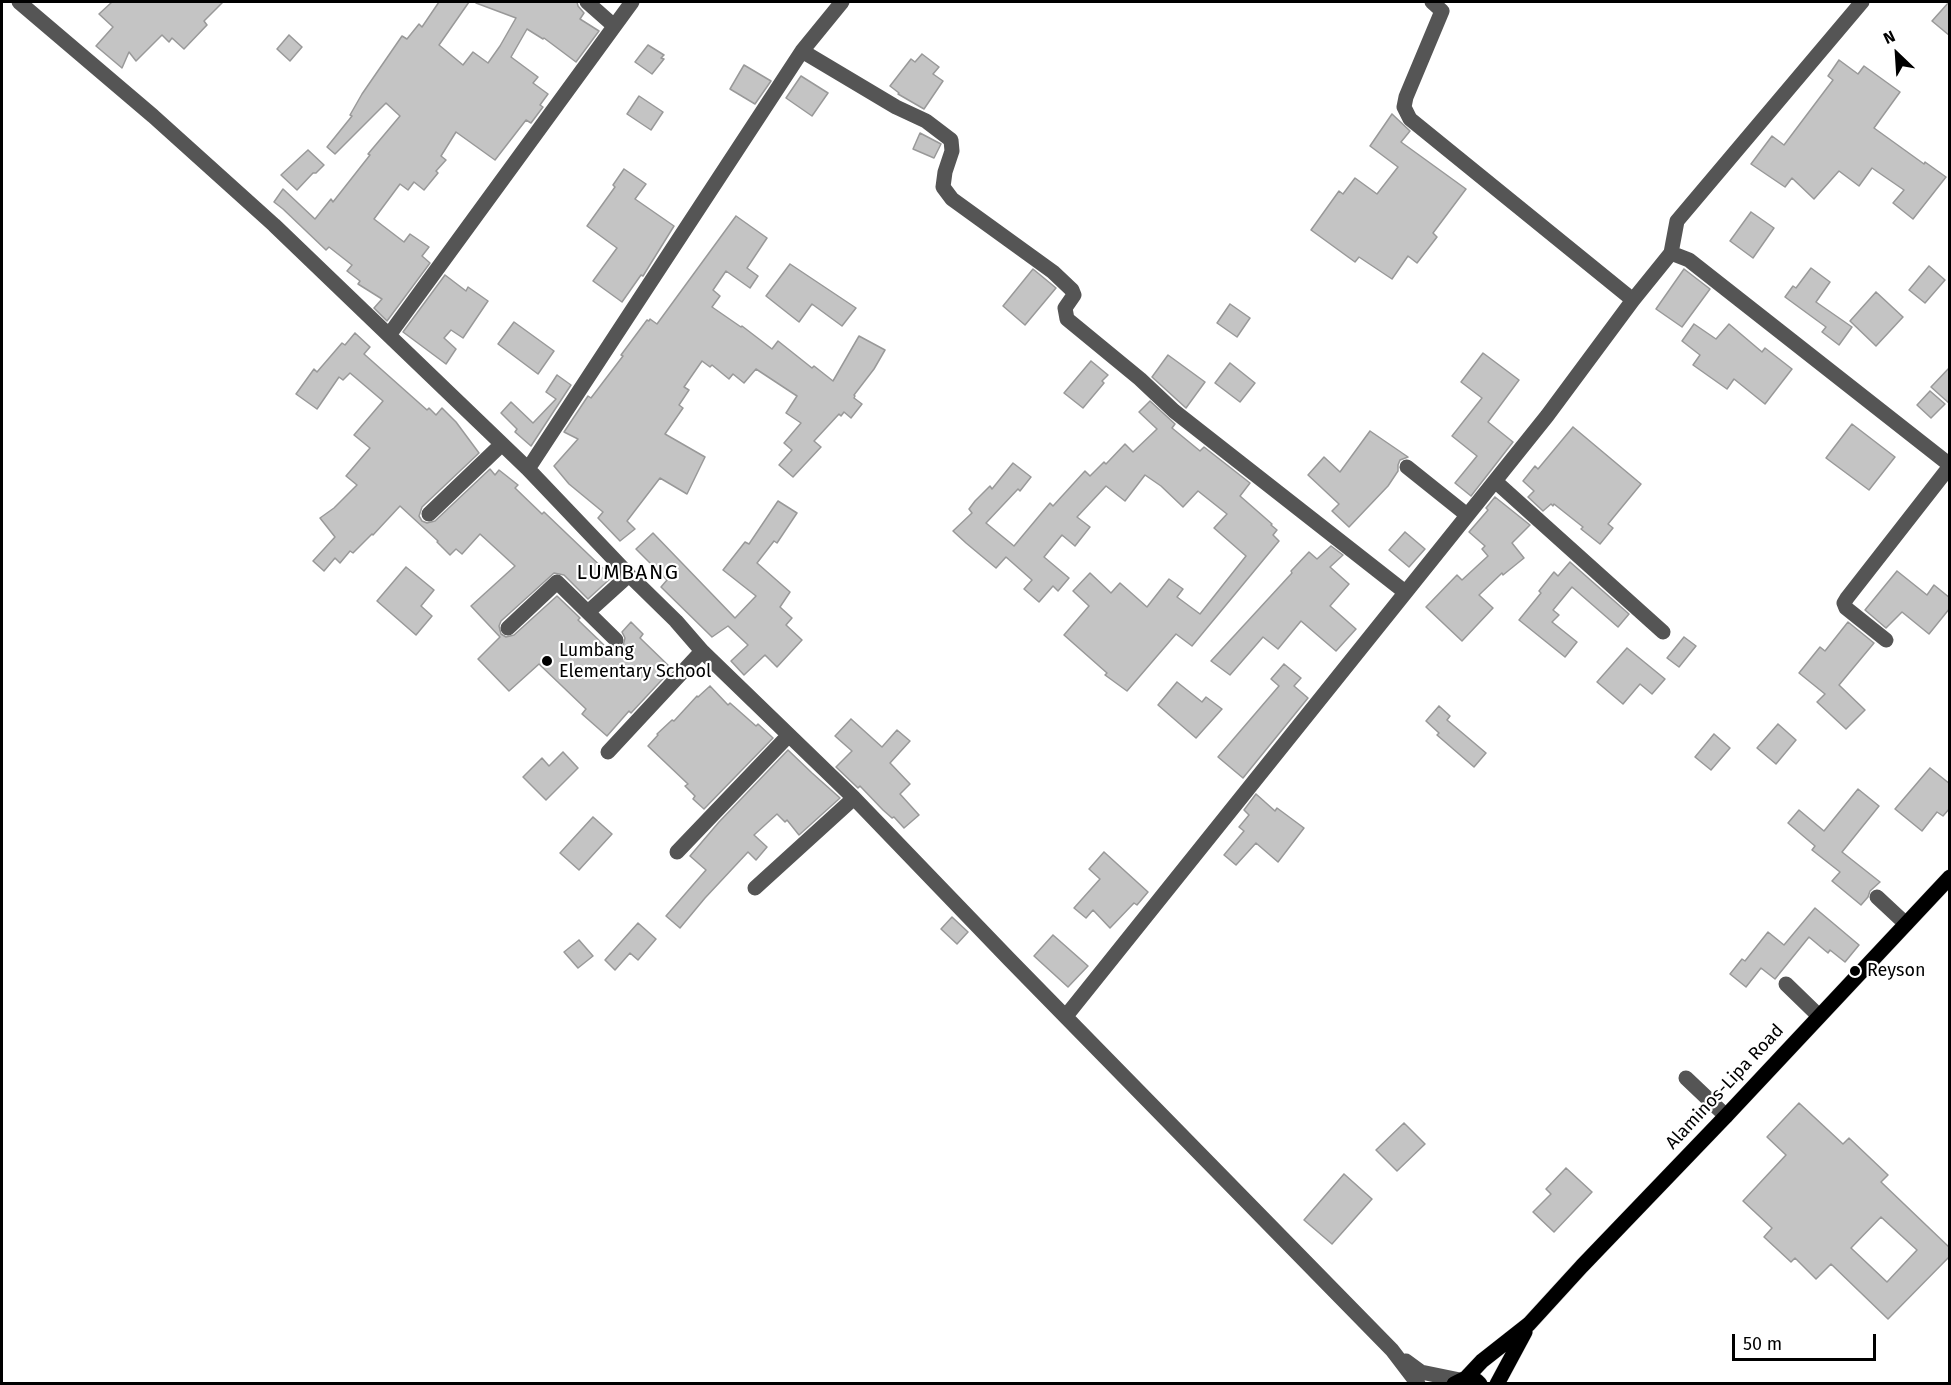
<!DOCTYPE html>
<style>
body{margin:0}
#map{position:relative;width:1951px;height:1385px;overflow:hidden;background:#fff;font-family:"Fira Sans",sans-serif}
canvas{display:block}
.frame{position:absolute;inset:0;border:3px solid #000;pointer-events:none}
.north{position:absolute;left:1867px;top:24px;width:60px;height:60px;-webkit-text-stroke:4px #fff;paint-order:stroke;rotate:335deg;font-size:16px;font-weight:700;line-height:24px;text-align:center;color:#000}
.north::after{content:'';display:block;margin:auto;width:21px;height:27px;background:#000;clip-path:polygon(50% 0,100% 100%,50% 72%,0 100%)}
.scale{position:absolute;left:1732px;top:1334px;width:144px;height:27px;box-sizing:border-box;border:3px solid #000;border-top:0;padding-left:8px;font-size:18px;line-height:21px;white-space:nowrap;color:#000;-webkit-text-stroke:4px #fff;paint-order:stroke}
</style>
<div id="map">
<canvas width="1951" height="1385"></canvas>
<div class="frame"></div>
<div class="north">N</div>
<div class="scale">50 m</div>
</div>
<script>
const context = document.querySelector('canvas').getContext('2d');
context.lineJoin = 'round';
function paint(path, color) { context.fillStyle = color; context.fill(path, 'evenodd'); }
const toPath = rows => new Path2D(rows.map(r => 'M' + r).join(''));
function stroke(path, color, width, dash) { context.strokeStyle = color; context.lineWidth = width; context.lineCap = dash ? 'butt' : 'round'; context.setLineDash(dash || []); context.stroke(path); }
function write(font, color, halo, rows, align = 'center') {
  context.font = font + ' "Fira Sans",sans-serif'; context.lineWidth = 4.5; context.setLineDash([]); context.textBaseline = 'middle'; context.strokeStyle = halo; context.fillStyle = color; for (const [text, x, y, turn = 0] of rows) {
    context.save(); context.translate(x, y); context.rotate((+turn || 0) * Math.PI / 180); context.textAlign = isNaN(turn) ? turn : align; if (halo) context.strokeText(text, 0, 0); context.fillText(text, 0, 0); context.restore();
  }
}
const building = toPath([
 [112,2,223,2,204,21,207,25,184,49,172,38,169,42,162,35,136,61,129,52,122,68,96,46,113,27,99,14,112,2],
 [439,2,469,2,439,45,463,65,473,52,488,63,500,46,516,18,476,3,476,2,577,2,578,6,584,13,580,19,599,31,576,62,544,38,543,39,527,29,511,57,538,77,533,83,548,94,540,105,543,107,531,123,526,120,495,160,456,132,441,156,446,160,436,171,438,173,424,190,414,182,408,190,400,184,374,219,404,242,410,234,429,247,422,256,430,263,387,321,374,308,382,299,358,284,360,281,347,271,352,265,329,247,326,250,283,209,274,202,283,189,315,219,331,199,333,202,370,155,368,154,400,116,386,103,335,154,327,147,352,116,350,115,362,94,402,36,407,39,419,24,422,27,439,2],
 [1949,2,1950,2,1950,36,1932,21,1949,2],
 [289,35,302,47,290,61,277,49,289,35],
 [648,45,664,55,661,58,664,59,652,74,635,62,648,45],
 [922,54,939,67,933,74,943,81,924,109,898,94,899,93,890,86,911,59,915,62,922,54],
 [1839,60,1858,74,1864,66,1900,92,1874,128,1924,164,1925,162,1946,177,1913,219,1893,203,1904,190,1872,168,1859,186,1839,171,1814,199,1792,178,1785,187,1751,164,1772,136,1784,145,1833,80,1828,76,1839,60],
 [744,65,771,81,755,104,730,89,744,65],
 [801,76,828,93,812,116,786,98,801,76],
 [639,96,663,112,651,130,627,114,639,96],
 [1392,114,1410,131,1401,142,1466,189,1433,233,1437,237,1417,263,1408,256,1392,279,1359,257,1355,262,1311,230,1339,191,1343,194,1355,178,1377,194,1398,167,1370,146,1392,114],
 [920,133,941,144,934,158,913,149,920,133],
 [308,150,324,165,316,173,313,173,297,190,281,175,308,150],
 [624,169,646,184,635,199,674,226,643,276,641,275,622,302,593,281,617,248,587,226,615,187,613,185,624,169],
 [1751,212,1774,228,1753,258,1730,241,1751,212],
 [736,216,767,238,747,268,758,276,750,288,726,271,713,290,720,296,712,307,741,327,742,326,772,349,778,341,812,368,814,366,833,381,859,336,885,350,874,369,854,395,855,396,854,398,862,404,851,418,844,412,841,416,839,414,814,441,821,447,793,477,779,465,792,450,784,443,801,423,786,413,797,396,756,369,744,383,733,374,729,379,712,365,710,367,702,361,684,387,689,390,679,405,683,408,665,434,705,457,687,494,660,478,627,521,635,529,620,541,598,518,603,512,569,484,554,466,578,439,564,432,588,396,591,398,623,356,621,355,647,320,649,321,650,319,657,324,736,216],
 [790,264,856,308,842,326,812,304,799,322,766,296,790,264],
 [1929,266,1945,280,1925,303,1909,290,1929,266],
 [1811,268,1830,282,1816,302,1852,327,1839,345,1822,332,1826,327,1785,297,1793,286,1796,288,1811,268],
 [1033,269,1056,288,1025,325,1003,306,1033,269],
 [1684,269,1710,289,1682,327,1656,309,1684,269],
 [445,275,466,291,468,287,488,301,463,338,451,330,444,338,456,349,446,364,403,332,445,275],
 [1876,292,1903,317,1876,346,1850,321,1876,292],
 [1230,304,1250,318,1237,337,1217,323,1230,304],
 [514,322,554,351,538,374,498,344,514,322],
 [1694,324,1716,339,1729,324,1762,352,1765,348,1792,369,1765,404,1734,379,1727,389,1693,365,1700,355,1682,341,1694,324],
 [355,333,370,347,364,354,427,410,429,408,436,415,442,408,456,422,479,453,422,507,419,516,422,521,427,523,435,521,490,469,495,475,499,470,518,485,515,488,542,514,544,512,612,577,588,599,564,575,554,573,501,621,499,626,501,634,506,637,514,635,557,596,580,618,578,620,607,648,608,646,618,649,623,646,625,638,622,632,631,622,643,634,640,638,672,669,631,713,629,711,607,736,582,714,586,709,539,664,509,691,478,659,500,637,471,606,515,566,480,534,462,554,456,549,450,555,437,542,438,541,400,506,373,535,372,534,353,553,350,551,340,563,335,558,324,571,313,561,335,537,320,518,334,508,357,485,346,476,370,448,354,435,383,401,350,373,343,380,339,377,317,409,296,394,314,369,317,372,342,343,345,345,355,333],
 [1483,353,1519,380,1488,422,1513,442,1471,496,1455,483,1477,456,1452,436,1482,398,1461,382,1483,353],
 [1168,355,1205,382,1186,408,1152,377,1168,355],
 [1091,361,1108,375,1102,381,1104,383,1083,408,1064,393,1091,361],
 [1230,363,1255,383,1240,402,1215,383,1230,363],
 [1950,367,1950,404,1931,387,1950,367],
 [557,375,571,385,531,446,515,432,517,429,501,413,511,402,533,423,556,399,546,392,557,375],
 [1930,391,1945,404,1931,418,1917,405,1930,391],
 [1150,401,1175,424,1172,428,1200,451,1204,447,1250,483,1240,496,1272,524,1271,525,1277,530,1273,535,1279,541,1192,646,1176,634,1127,691,1105,675,1107,673,1064,635,1089,606,1073,591,1090,573,1111,593,1120,583,1147,607,1169,579,1183,589,1177,597,1200,614,1246,556,1214,528,1227,514,1198,491,1183,507,1161,486,1145,475,1125,501,1106,486,1077,517,1090,527,1075,546,1062,535,1044,557,1069,578,1058,591,1053,586,1039,602,1024,589,1032,580,1006,557,996,568,966,543,953,531,972,513,969,509,975,501,990,486,992,489,1013,463,1031,477,1020,491,1018,489,986,523,1014,546,1050,503,1053,506,1085,471,1090,476,1104,462,1106,464,1125,444,1133,452,1157,429,1139,412,1150,401],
 [1852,424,1895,457,1869,490,1826,458,1852,424],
 [1573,427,1641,484,1608,524,1613,528,1600,544,1581,529,1583,527,1554,504,1553,506,1551,504,1543,511,1528,497,1534,491,1523,481,1535,466,1538,469,1573,427],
 [1370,431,1408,457,1400,460,1398,465,1398,471,1388,486,1349,527,1332,511,1339,504,1308,475,1324,457,1340,472,1370,431],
 [1495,497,1530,525,1512,543,1524,558,1503,575,1502,573,1479,595,1493,608,1462,641,1426,607,1457,575,1462,580,1488,556,1482,549,1485,546,1469,532,1488,510,1486,508,1495,497],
 [778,501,797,513,777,543,774,541,757,563,790,592,780,607,792,618,786,625,802,640,777,667,765,655,744,675,731,661,748,645,728,626,712,637,661,587,667,580,636,549,653,533,735,618,756,596,723,570,745,542,749,544,778,501],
 [1405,532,1425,549,1409,567,1389,550,1405,532],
 [1331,546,1343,555,1330,567,1349,584,1330,606,1356,629,1336,651,1301,621,1278,649,1263,637,1230,675,1211,661,1292,573,1291,571,1309,552,1317,559,1331,546],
 [1570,562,1629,614,1618,627,1572,587,1553,610,1559,615,1552,622,1577,642,1565,657,1519,620,1541,593,1539,591,1554,572,1558,576,1570,562],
 [406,567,434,590,421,606,432,616,416,635,377,601,406,567],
 [1897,571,1927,595,1934,585,1950,598,1950,608,1929,634,1902,612,1886,628,1865,610,1897,571],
 [1848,622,1874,643,1839,685,1865,710,1846,729,1817,702,1825,694,1799,673,1820,647,1825,651,1848,622],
 [1684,637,1696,646,1679,667,1667,658,1684,637],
 [1627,648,1665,679,1652,694,1640,684,1623,704,1597,682,1627,648],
 [1284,664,1301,678,1294,686,1308,698,1243,778,1218,757,1279,686,1271,679,1284,664],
 [1177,682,1202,702,1206,697,1222,709,1196,738,1158,705,1177,682],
 [710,686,728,705,730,703,756,726,758,724,773,738,704,809,693,799,695,796,685,786,688,784,648,746,658,735,657,734,672,720,674,721,697,696,698,697,710,686],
 [1439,706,1450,716,1447,720,1486,753,1474,767,1437,735,1439,733,1426,721,1439,706],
 [851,719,882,747,897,730,910,741,890,763,910,784,900,794,919,815,904,828,894,817,892,818,883,810,860,786,858,788,836,767,852,751,835,736,851,719],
 [1778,724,1796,740,1776,764,1757,748,1778,724],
 [1714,734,1730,748,1711,770,1695,757,1714,734],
 [788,750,812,773,840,798,799,835,787,820,785,822,777,814,754,835,767,847,756,860,748,852,705,898,680,928,666,916,706,870,690,856,719,822,788,750],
 [563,752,578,768,546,800,523,777,542,758,549,766,563,752],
 [1930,768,1950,784,1950,808,1943,816,1937,812,1922,831,1895,809,1930,768],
 [1858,789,1879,806,1842,852,1880,882,1870,891,1868,897,1861,905,1832,881,1840,872,1812,850,1815,846,1788,823,1799,810,1824,831,1858,789],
 [1256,794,1275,811,1277,808,1304,828,1278,862,1256,843,1236,865,1224,855,1244,831,1239,827,1249,815,1244,810,1256,794],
 [593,817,612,834,579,870,560,853,593,817],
 [1104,852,1148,892,1137,905,1134,903,1110,928,1093,910,1086,918,1074,908,1100,879,1089,869,1104,852],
 [1815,908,1859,945,1845,962,1830,950,1828,953,1809,937,1775,979,1761,968,1746,987,1730,974,1742,959,1745,961,1768,932,1784,945,1815,908],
 [952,917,968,932,957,944,941,929,952,917],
 [638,923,656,939,638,960,630,953,615,970,605,960,638,923],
 [1053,935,1088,966,1068,987,1034,956,1053,935],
 [579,940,593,956,578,968,564,952,579,940],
 [1799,1103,1843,1144,1849,1138,1888,1175,1881,1182,1950,1248,1950,1256,1888,1319,1831,1264,1816,1279,1795,1258,1791,1262,1764,1237,1772,1228,1743,1201,1786,1155,1767,1137,1799,1103],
 [1881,1217,1917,1250,1887,1282,1851,1248,1881,1217],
 [1404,1123,1425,1144,1397,1171,1376,1150,1404,1123],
 [1566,1168,1592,1192,1554,1232,1533,1212,1551,1194,1546,1189,1566,1168],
 [1344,1174,1372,1199,1332,1244,1304,1220,1344,1174]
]);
const minor = toPath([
 [19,2,153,116,274,225,528,469,629,575,676,621,702,651,854,798,1009,959,1392,1350,1418,1384],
 [587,2,613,25],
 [1432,2,1442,11,1406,97,1404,107,1410,119,1633,300],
 [802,51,896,107,926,121,951,140,952,151,945,172,943,187,952,199,1053,272,1072,290,1074,295,1065,308,1067,319,1140,379,1174,411,1405,592],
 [1671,253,1677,221,1862,2],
 [389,335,632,2],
 [1407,467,1467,515],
 [528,469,802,51,842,2],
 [1495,481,1663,632],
 [429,514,502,444],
 [588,612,629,575],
 [508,628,557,582,616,640],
 [1886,640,1846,608,1844,603,1847,598,1950,466],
 [608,752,702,651],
 [677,852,788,736],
 [755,888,854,798],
 [1877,897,1906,924],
 [1786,984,1819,1016],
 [1066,1016,1547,416,1633,300,1671,253,1689,260,1950,465],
 [1686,1078,1726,1116],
 [1406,1361,1421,1372,1460,1380]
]);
const major = toPath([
 [1466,1378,1482,1361,1529,1324,1582,1266,1726,1116,1950,877],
 [1454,1384,1466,1378,1477,1381,1480,1384],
 [1497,1384,1525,1332]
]);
const markers = [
 [547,661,6,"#000"],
 [1855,971,6,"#000"]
];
const poiNames = [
 ["Lumbang",559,651],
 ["Elementary School",559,672],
 ["Reyson",1867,971]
];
const streetNames = [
 ["Alaminos-Lipa Road",1725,1087,-47]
];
const quarterNames = [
 ["LUMBANG",628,573]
];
paint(building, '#c4c4c4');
stroke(building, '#999', 1.5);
stroke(major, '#dbdbdb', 16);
stroke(minor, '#555', 15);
stroke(major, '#000', 15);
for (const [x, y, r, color] of markers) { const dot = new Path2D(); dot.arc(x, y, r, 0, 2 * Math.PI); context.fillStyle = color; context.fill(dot); stroke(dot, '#fff', 2); }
write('18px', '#000', '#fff', poiNames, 'left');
write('18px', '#000', '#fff', streetNames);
context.letterSpacing = '1.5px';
write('21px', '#000', '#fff', quarterNames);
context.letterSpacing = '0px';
</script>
